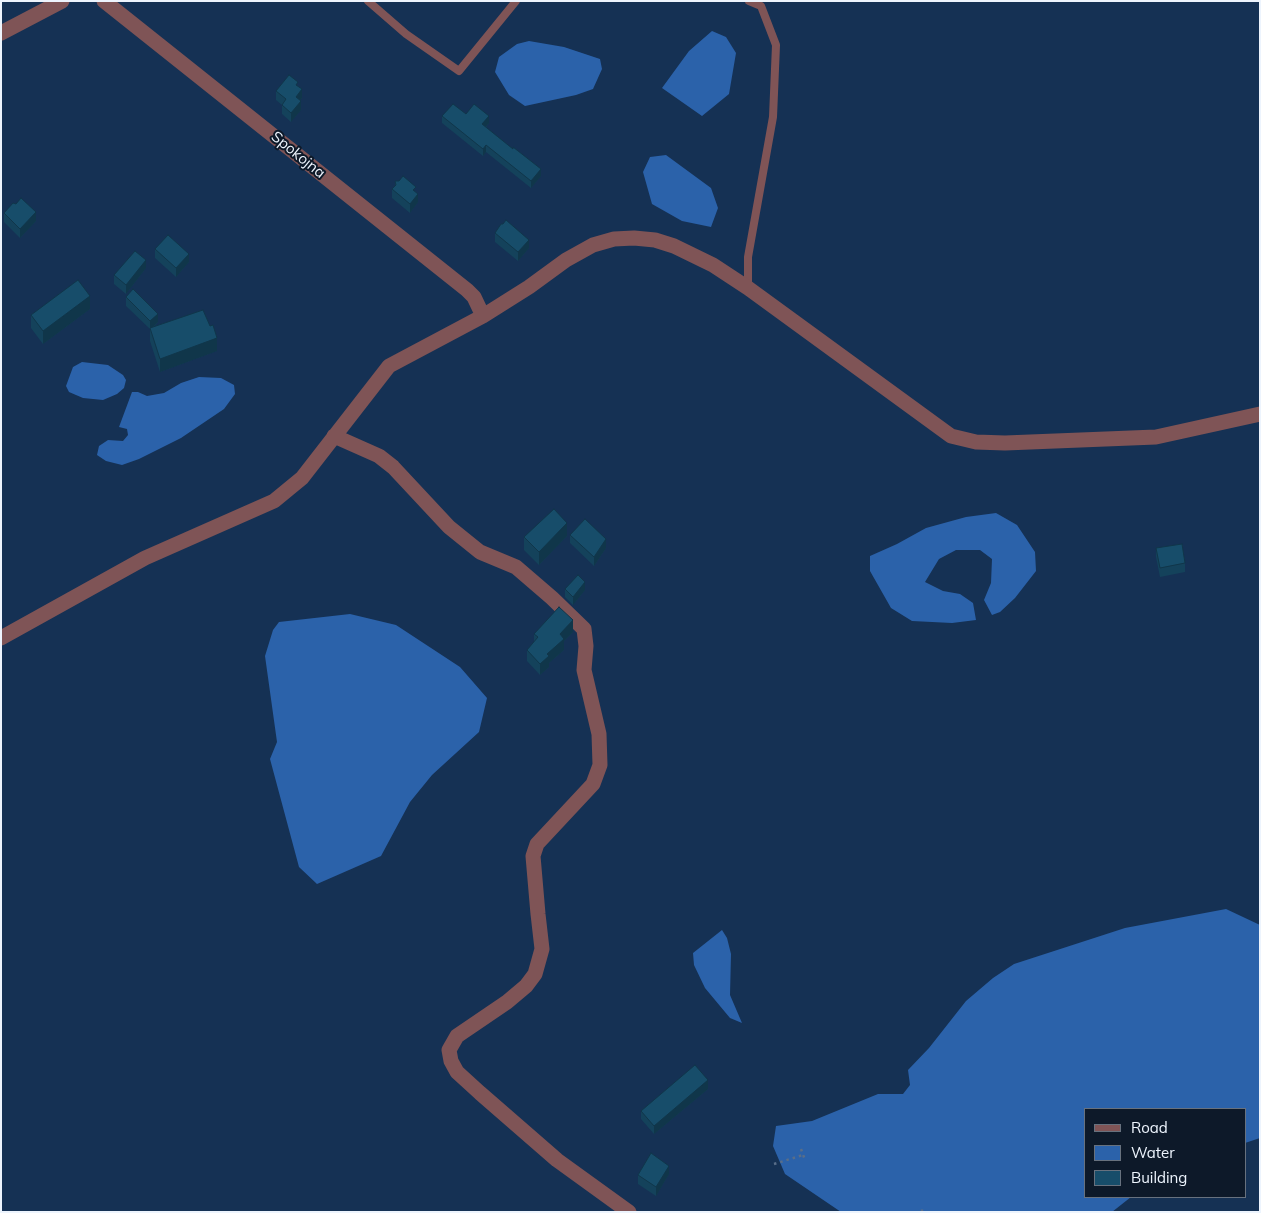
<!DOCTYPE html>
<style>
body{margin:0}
#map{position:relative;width:1261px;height:1213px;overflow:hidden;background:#153154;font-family:Mulish,sans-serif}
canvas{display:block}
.frame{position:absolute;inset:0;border:2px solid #edf4fd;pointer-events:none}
.legend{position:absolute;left:1084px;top:1108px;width:162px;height:90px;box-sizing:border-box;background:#0d1929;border:1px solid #67717e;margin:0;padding:6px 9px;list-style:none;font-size:15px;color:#edf4fd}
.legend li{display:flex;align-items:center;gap:10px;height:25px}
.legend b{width:25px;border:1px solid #67717e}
</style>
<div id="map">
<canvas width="1261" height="1213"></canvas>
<div class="frame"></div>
<ul class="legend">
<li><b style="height:6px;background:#7f5456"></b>Road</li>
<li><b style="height:14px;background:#2b62aa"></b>Water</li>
<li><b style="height:14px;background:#174d6a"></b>Building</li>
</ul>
</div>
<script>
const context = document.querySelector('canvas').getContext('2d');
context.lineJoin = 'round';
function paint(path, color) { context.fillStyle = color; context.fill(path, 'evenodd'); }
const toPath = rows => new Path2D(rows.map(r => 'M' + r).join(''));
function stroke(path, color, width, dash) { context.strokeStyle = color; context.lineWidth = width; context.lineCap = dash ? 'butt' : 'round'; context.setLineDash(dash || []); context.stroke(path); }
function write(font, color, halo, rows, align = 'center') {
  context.font = font + ' Mulish,sans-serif'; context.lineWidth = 4; context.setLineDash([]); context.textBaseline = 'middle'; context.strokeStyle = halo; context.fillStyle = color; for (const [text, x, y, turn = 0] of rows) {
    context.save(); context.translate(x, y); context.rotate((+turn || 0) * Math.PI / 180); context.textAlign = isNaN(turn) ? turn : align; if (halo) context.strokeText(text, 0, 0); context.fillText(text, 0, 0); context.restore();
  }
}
const water = toPath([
 [712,31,726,37,736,53,729,94,702,116,662,88,689,51],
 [529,41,564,47,600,59,602,69,593,89,576,95,525,106,509,95,495,72,499,57,517,44],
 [666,155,711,188,718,208,711,227,682,221,652,204,643,172,650,157],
 [82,362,108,365,123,375,126,380,124,388,117,394,103,400,83,398,69,392,66,386,73,367],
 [199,377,221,378,234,385,235,394,224,409,181,438,139,459,122,465,106,461,97,455,99,446,108,440,123,441,128,435,127,429,119,427,132,392,138,392,147,396,164,393,181,383],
 [996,513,1017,525,1035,552,1036,571,1015,598,1000,612,992,615,984,600,991,583,992,559,980,550,956,550,939,559,925,582,943,591,960,594,973,603,976,620,952,623,912,621,891,608,870,571,870,556,897,544,926,528,966,517],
 [350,614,396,625,460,667,487,698,479,732,432,775,410,802,381,856,317,884,299,867,270,759,277,742,265,656,273,630,279,622],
 [1226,909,1260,925,1260,1138,1245,1143,1245,1109,1085,1109,1085,1197,1131,1197,1112,1212,841,1212,785,1174,773,1146,776,1126,812,1121,878,1094,903,1094,910,1085,908,1070,929,1048,966,1001,993,978,1014,964,1125,928],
 [722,930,727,938,731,954,730,995,742,1023,730,1018,705,988,694,965,693,953]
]);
const path = toPath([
 [801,1149,805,1160],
 [774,1164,803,1155],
 [922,1212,922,1209]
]);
const service = toPath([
 [368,1,406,34,459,71,516,1],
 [748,288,748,257,773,117,776,45,761,6,749,1]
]);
const minor = toPath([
 [104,1,467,290,474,297,483,316],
 [1,33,62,1],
 [334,436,379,456,393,467,449,527,480,552,516,567,552,598,584,629,586,646,584,670,599,734,600,765,593,784,537,844,533,856,538,914,542,949,535,974,526,986,507,1002,457,1036,449,1050,451,1061,457,1072,480,1093,557,1160,629,1212],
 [1,638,145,558,274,501,302,478,389,366,483,316,529,287,566,260,593,245,614,239,634,238,655,240,674,246,713,265,748,288,951,436,976,442,1005,443,1156,437,1260,414]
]);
const wall = toPath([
 [298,86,302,98,300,100,301,110,291,122,282,114,282,105,276,100,276,91],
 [442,116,489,123,486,127,541,176,531,188,486,152,483,156,442,123],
 [395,181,416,192,418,202,410,213,392,198,392,189,395,186],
 [4,213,36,221,20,238,4,222],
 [495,233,529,248,518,261,495,242],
 [155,249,189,262,176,277,155,258],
 [146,268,126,294,114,284,114,275],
 [126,297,158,322,153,328,217,351,160,372,150,341,150,329,126,306],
 [90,309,43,344,31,328,31,315],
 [570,535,606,548,594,566,570,543],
 [567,536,539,565,524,550,524,537],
 [1156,548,1185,563,1185,572,1160,577,1156,557],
 [565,589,585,590,573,605,565,597],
 [573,632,564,641,564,650,549,663,549,667,540,675,527,661,527,650,534,642,534,634],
 [708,1089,654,1134,641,1119,641,1111],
 [669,1174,656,1196,638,1184,638,1175]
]);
const shadedWall = toPath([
 [302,89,302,98,296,105,296,97],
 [301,101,301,110,291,122,291,113],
 [489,116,489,123,482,131,482,124],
 [486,145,486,152,483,156,483,149],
 [541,169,541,176,531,188,531,181],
 [418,194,418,202,410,213,410,204],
 [36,212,36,221,20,238,20,229],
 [529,240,529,248,518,261,518,252],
 [189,254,189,262,176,277,176,268],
 [146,260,146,268,126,294,126,285],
 [90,296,90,309,43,344,43,331],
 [158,314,158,322,150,330,150,321],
 [217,338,217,351,160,372,160,359],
 [567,523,567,536,539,565,539,552],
 [606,539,606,548,594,566,594,557],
 [585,582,585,590,573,605,573,597],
 [573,620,573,632,564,641,564,650,549,663,549,667,540,675,540,664,560,634],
 [708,1080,708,1089,654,1134,654,1126],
 [669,1166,669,1174,656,1196,656,1187]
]);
const building = toPath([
 [289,75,298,82,296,85,302,89,296,97,301,101,291,113,282,105,286,99,276,91,289,75],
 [453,104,466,114,474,104,489,116,482,124,513,149,513,147,541,169,531,181,486,145,483,149,442,116,453,104],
 [403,176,416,187,413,190,418,194,410,204,392,189,396,185,395,181,399,181,403,176],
 [21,198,36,212,20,229,4,213,13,203,16,204,21,198],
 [506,220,529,240,518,252,495,233,501,224,503,224,506,220],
 [168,235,189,254,176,268,155,249,168,235],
 [135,251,146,260,126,285,114,275,135,251],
 [78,280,90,296,43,331,31,315,78,280],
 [133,289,158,314,150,321,126,297,133,289],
 [203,310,210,326,213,325,217,338,160,359,150,328,203,310],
 [554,509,567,523,539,552,524,537,554,509],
 [585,519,606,539,594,557,570,535,585,519],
 [1182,544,1185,563,1160,568,1156,548,1182,544],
 [578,575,585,582,573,597,565,589,578,575],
 [559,607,573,620,560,634,564,639,547,654,549,656,540,664,527,650,538,637,534,634,559,607],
 [695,1065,708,1080,654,1126,641,1111,695,1065],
 [651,1153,669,1166,656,1187,638,1175,651,1153]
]);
const streetNames = [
 ["Spokojna",298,155,39]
];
paint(water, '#2b62aa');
stroke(path, '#596e89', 2.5, [2.5, 4]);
stroke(service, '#7f5456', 8);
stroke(minor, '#7f5456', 15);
paint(wall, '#14425b');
paint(shadedWall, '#10364a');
paint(building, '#174d6a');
stroke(building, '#10364a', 1);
write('15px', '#edf4fd', '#0d1929', streetNames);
</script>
